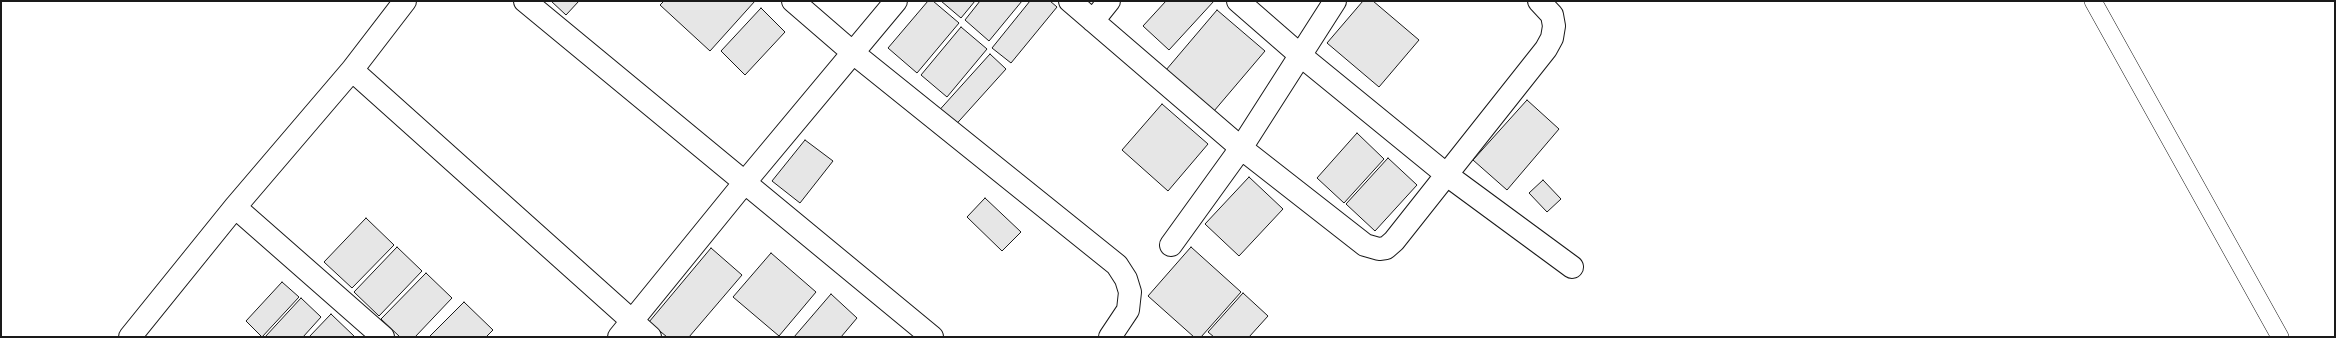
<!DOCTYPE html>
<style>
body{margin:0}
#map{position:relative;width:2336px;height:338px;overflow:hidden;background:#fff;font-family:"PT Sans Narrow",sans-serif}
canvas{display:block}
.frame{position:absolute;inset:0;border:2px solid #1a1a1a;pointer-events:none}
</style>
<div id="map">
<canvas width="2336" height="338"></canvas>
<div class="frame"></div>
</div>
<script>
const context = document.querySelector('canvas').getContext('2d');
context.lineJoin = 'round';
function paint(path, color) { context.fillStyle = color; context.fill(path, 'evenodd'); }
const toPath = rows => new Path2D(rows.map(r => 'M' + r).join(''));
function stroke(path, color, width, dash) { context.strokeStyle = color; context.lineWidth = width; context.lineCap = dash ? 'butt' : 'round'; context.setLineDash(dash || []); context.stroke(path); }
const building = toPath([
 [551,1,579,1,566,15,551,1],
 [664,1,755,1,710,51,660,5,664,1],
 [928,1,933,1,959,23,917,73,888,48,928,1],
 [941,1,975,1,961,18,941,1],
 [980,1,1022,1,989,41,965,20,980,1],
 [1030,1,1050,1,1057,7,1011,63,992,48,1030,1],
 [1166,1,1214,1,1169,50,1143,26,1166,1],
 [1363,1,1373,1,1419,40,1379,87,1327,43,1363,1],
 [761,8,785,32,745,75,721,51,761,8],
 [1217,10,1265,51,1214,111,1166,70,1217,10],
 [961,27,987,49,947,97,921,75,961,27],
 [990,54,1006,69,951,130,935,115,990,54],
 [1527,100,1559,129,1507,190,1473,160,1527,100],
 [1162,104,1208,144,1168,191,1122,150,1162,104],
 [1357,133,1384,159,1344,203,1317,178,1357,133],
 [805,140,833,161,800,203,772,181,805,140],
 [1388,158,1417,185,1375,231,1346,204,1388,158],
 [1249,177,1283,209,1239,256,1205,224,1249,177],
 [1543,180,1561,199,1547,212,1529,193,1543,180],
 [985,198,1021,232,1002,251,967,217,985,198],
 [366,218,394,245,352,288,324,262,366,218],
 [397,247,422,271,379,316,354,292,397,247],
 [1191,247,1241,292,1201,337,1194,337,1148,296,1191,247],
 [711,248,742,275,689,337,667,337,649,322,711,248],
 [771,253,816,292,779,336,733,297,771,253],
 [426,273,452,298,415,337,400,337,381,319,426,273],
 [282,282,299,297,262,337,246,321,282,282],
 [1243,293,1268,316,1249,337,1214,337,1208,332,1243,293],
 [831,294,857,318,841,337,794,337,831,294],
 [301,298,321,317,303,337,265,337,301,298],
 [464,302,493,330,486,337,429,337,464,302],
 [331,314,355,337,309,337,331,314]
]);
const lane = toPath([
 [2093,1,2280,337]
]);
const street = toPath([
 [525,1,932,337],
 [793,1,852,52,1117,265,1126,279,1130,292,1128,310,1110,337],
 [1070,1,1241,148,1365,245,1379,249,1386,248,1394,241,1546,49,1552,38,1554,26,1552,15,1539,1],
 [1238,1,1300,55,1447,175,1572,267],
 [1093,21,1109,1],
 [352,70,650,337],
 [235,207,383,337],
 [1171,245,1241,148,1335,1],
 [130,337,235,207,352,70,405,1],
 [619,337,745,182,896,1]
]);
paint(building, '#e6e6e6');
stroke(building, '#1a1a1a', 1);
stroke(lane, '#1a1a1a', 18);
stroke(street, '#1a1a1a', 24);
stroke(lane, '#fff', 17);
stroke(street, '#fff', 22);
</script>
